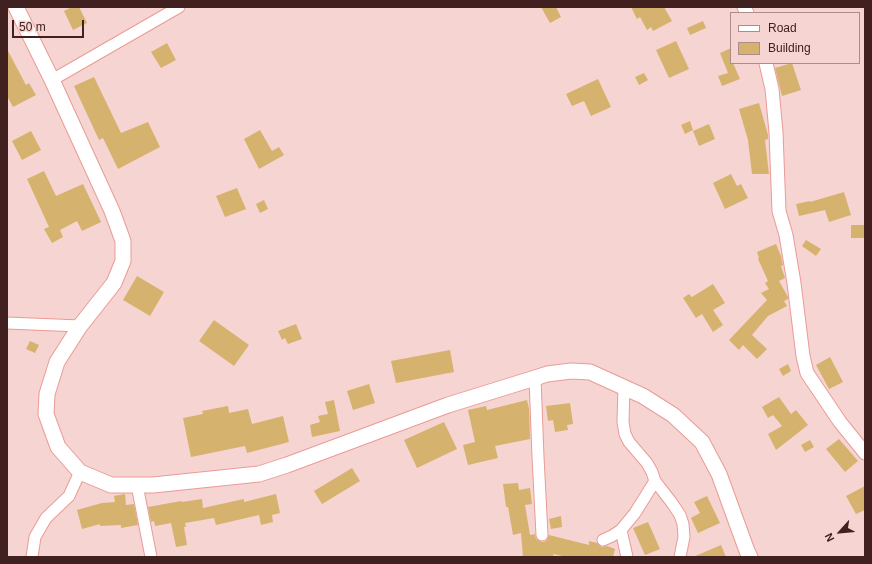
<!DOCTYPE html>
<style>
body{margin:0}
#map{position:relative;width:872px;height:564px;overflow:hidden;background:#f6d4d1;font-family:Helvetica,sans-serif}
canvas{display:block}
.frame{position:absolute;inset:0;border:8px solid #402120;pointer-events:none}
.legend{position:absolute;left:730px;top:12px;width:130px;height:52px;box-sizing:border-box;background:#f6d4d1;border:1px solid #ad8c8a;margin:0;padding:5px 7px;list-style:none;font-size:12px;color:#402120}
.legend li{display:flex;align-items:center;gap:8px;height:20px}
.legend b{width:20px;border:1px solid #ad8c8a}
.north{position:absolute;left:820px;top:512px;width:40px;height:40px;-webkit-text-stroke:3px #f6d4d1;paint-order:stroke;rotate:243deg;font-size:11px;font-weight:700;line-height:16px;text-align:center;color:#402120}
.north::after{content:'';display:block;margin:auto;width:14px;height:18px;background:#402120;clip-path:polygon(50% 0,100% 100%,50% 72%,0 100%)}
.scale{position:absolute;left:12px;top:20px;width:72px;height:18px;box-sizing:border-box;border:2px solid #402120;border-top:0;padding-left:5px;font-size:12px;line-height:14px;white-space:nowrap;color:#402120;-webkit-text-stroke:3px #f6d4d1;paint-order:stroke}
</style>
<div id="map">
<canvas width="872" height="564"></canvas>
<div class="frame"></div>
<ul class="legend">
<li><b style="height:5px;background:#fff"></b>Road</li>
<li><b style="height:11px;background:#d5b36e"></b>Building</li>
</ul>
<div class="north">N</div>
<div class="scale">50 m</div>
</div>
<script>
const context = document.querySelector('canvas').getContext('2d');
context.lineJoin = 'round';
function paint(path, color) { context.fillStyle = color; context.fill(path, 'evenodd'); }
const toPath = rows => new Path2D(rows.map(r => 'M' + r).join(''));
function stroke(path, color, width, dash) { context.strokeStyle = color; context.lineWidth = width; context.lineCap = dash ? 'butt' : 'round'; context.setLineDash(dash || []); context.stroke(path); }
const building = toPath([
 [72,7,79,7,87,23,73,30,64,11],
 [541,7,556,7,561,17,550,23],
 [631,7,664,7,672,21,653,31,651,27,647,30,640,17,637,19],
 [703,21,706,28,690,35,687,28],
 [676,41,689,69,669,78,656,50],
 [167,43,176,60,161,68,151,52],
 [731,48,731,63,733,63,740,79,722,86,718,76,728,73,720,53],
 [7,49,26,85,29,83,36,95,13,107,7,96],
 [792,63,801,90,782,96,775,68],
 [644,73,648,80,639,85,635,77],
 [94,77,121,133,148,122,160,147,118,169,103,138,99,140,74,86],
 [598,79,611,107,591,116,584,101,572,106,566,94],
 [759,103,768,135,768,139,765,140,769,174,752,174,748,140,739,109],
 [690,121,693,130,685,134,681,125],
 [709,124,715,139,699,146,693,131],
 [260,130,272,151,279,147,284,155,259,169,244,139],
 [31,131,41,150,22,160,12,141],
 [44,171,56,196,83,184,101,222,82,231,77,221,60,230,63,237,52,243,44,229,49,227,27,179],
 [731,174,737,186,741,184,748,198,725,209,713,183],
 [237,188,246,209,225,217,216,196],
 [844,192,851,215,829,222,825,210,799,216,796,204,810,201,810,202],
 [264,200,268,209,260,213,256,204],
 [851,225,865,225,865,238,851,238],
 [806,240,821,249,816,256,802,246],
 [776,244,781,256,783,265,781,266,785,278,779,281,788,297,788,299,784,301,787,306,768,316,752,335,767,349,757,359,743,345,739,350,729,340,767,300,761,293,769,289,765,283,768,281,758,259,759,258,757,252],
 [137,276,164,292,150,316,123,300],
 [713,284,725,303,713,310,723,325,713,332,702,314,696,318,683,298,689,294,692,297],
 [214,320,249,345,234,366,199,341],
 [296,324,302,339,288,344,285,338,282,340,278,331],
 [30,341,39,345,35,353,26,349],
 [450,350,454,372,396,383,391,361],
 [830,357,843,382,829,389,816,365],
 [788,364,791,371,783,376,779,369],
 [369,384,375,403,353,410,347,391],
 [779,397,791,414,796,410,808,425,776,450,768,434,782,426,773,415,768,418,762,407],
 [334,400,340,431,312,437,310,425,320,422,318,416,328,414,325,402],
 [527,400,529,409,530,439,495,446,498,458,468,465,463,445,475,442,468,410,486,406,487,410],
 [570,403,573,424,567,425,568,430,555,432,553,420,548,421,546,406],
 [228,406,229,413,248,409,252,424,283,416,289,442,247,453,245,446,191,457,183,418,203,414,202,411],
 [444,422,457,449,417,468,404,440],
 [839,439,858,461,845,472,826,449],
 [810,440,814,447,805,452,801,445],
 [352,468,360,481,322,504,314,491],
 [518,483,519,490,530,488,532,504,525,505,530,535,535,534,536,539,542,542,546,541,549,535,589,545,589,541,597,543,602,547,607,546,615,549,613,557,567,557,553,554,554,557,523,557,521,533,513,535,508,507,506,507,503,484],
 [865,486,865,510,856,514,846,496],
 [125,494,126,505,134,504,138,525,121,528,121,525,100,526,100,524,82,529,77,510,102,503,115,502,114,496],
 [276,494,280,513,272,515,273,522,261,525,259,515,216,525,214,518,185,523,186,527,184,527,187,545,176,547,171,523,155,526,154,521,151,522,148,507,181,501,182,502,202,499,203,508,244,499,244,502],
 [707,496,720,523,698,533,691,518,700,513,694,502],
 [561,516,562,527,551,529,549,519],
 [648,522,660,549,645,555,633,528],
 [721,545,726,557,693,557]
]);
const minor = toPath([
 [52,80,179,7],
 [7,323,80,326],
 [535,378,538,457,542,535],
 [655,481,672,503,680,515,683,524,684,537,680,557],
 [137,485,151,557],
 [621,530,627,557],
 [603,540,612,536,621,530,635,513,655,481,652,472,647,463,629,442,625,434,623,422,624,387],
 [32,557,35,537,46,518,69,496,80,472]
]);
const tertiary = toPath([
 [744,7,747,13],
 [766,63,772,89,776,132,779,211,786,235,794,283,803,356,807,373,840,422,865,453]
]);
const secondary = toPath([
 [16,7,52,80,112,211,123,241,123,261,114,283,80,326,57,362,47,394,46,414,58,447,80,472,111,485,153,485,259,474,287,465,448,405,535,378,547,374,571,371,590,372,643,396,673,415,702,442,719,474,747,551,750,557]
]);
paint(building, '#d5b36e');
stroke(minor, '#ea9b96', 13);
stroke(tertiary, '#ea9b96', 15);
stroke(secondary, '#ea9b96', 17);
stroke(minor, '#fff', 11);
stroke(tertiary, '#fff', 13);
stroke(secondary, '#fff', 15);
</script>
